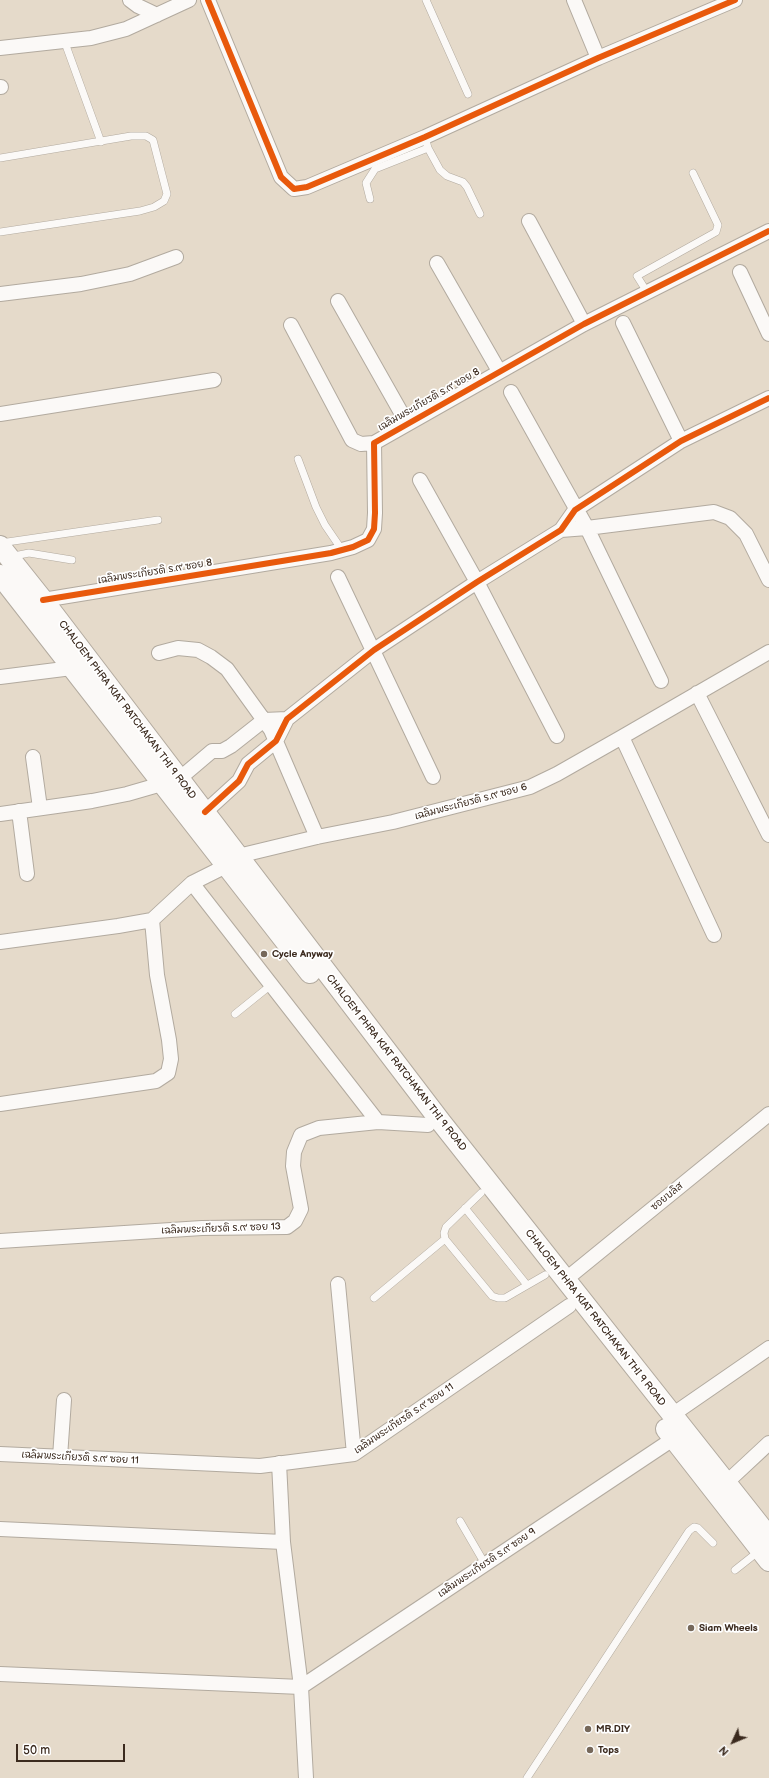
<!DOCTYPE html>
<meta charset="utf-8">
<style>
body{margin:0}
#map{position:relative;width:769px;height:1778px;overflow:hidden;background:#e5daca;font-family:"Balsamiq Sans",sans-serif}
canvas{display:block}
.north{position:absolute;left:713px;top:1722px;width:40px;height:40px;-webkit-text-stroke:3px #fff;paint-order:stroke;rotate:226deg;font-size:11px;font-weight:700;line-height:16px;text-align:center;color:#3b2a1e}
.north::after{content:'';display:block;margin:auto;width:14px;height:18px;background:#3b2a1e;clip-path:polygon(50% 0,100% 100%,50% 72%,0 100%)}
.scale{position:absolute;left:16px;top:1744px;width:109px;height:18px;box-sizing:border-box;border:2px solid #3b2a1e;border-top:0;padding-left:5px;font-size:12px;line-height:14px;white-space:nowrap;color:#3b2a1e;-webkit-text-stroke:3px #fff;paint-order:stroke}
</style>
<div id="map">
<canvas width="769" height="1778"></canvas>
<div class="north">N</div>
<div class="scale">50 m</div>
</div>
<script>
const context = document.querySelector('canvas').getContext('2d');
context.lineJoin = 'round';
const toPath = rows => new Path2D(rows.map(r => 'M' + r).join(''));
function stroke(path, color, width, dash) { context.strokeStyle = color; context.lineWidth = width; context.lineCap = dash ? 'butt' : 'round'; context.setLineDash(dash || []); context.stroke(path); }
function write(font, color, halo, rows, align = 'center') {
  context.font = font + ' "Balsamiq Sans","Playpen Sans Thai",sans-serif'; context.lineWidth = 3.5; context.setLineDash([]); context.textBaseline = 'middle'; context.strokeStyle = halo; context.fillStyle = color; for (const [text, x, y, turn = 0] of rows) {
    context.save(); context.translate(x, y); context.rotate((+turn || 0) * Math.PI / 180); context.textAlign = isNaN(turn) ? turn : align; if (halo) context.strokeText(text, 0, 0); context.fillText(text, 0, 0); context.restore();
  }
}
const lane = toPath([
 [426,0,468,94],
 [64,40,101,142],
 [425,137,428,148,440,170,447,176,463,182,467,187,480,214],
 [0,158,131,136,146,136,153,140,167,194,164,201,154,207,140,211,0,232],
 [370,199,366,183,375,169,428,148],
 [647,292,637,276,716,232,718,225,693,173],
 [298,459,316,507,325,525,342,550],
 [0,543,158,520],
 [12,558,14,556,29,553,72,560],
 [235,1014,271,985],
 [481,1193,446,1227,444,1233,445,1239,492,1296,498,1298,505,1298,545,1275],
 [465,1208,527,1285],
 [374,1298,445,1239],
 [460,1521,485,1564],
 [735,1570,759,1551],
 [527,1778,689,1531,694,1527,698,1528,713,1543]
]);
const street = toPath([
 [130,0,138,6,157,15],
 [208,0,281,177,294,189,307,187,425,137,598,58,735,0],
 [574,0,598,58],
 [0,48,91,38,126,29,189,0],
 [0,87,1,87],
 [529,221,584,324],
 [437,263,499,371],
 [740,272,769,334],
 [0,294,81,284,130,274,176,257],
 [338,301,407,423],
 [623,323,681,441],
 [291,325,352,440,361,444,374,443],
 [511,392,587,528,661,681],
 [0,414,214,380],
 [420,480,477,582,557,736],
 [561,530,587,528,714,512,730,518,746,534,769,580],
 [338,577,433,777],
 [43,600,331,553,353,547,368,540,374,529,375,513,374,443,584,324,769,231],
 [159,653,178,648,198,650,211,657,227,669,271,730,317,837],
 [0,677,72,668],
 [697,693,769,835],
 [622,737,714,935],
 [33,757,40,808],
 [19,811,27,874],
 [205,812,239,781,248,764,276,741,287,719,374,650,477,582,561,530,575,510,681,441,769,398],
 [0,814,92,801,127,794,179,779,212,751,222,751,231,746,264,720,287,719],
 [192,883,378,1122],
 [152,920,192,883,226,866,238,856,317,837,393,822,530,787,557,774,622,737,769,652],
 [0,942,118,926,152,920,157,975,169,1040,171,1059,168,1073,156,1081,0,1104],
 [0,1241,202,1228,287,1227,295,1221,301,1209,293,1166,294,1152,301,1135,319,1128,378,1122,428,1125],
 [565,1280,769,1114],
 [338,1284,354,1454],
 [672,1415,769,1348],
 [0,1454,260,1466,354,1454,569,1306],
 [60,1457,64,1400],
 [279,1463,283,1542,301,1687,306,1778],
 [726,1483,769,1443],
 [0,1529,283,1542],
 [0,1674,301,1687],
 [301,1687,673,1439]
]);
const secondary = toPath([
 [0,546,43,600,441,1122,769,1537],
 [0,575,310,973],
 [666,1429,769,1561]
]);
const cycleway = toPath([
 [208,0,281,177,294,189,307,187,425,137,598,58,735,0],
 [43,600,331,553,353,547,368,540,374,529,375,513,374,443,584,324,769,231],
 [205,812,239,781,248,764,276,741,287,719,374,650,477,582,561,530,575,510,681,441,769,398]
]);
const markers = [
 [264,954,4,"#76685a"],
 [691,1628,4,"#76685a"],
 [588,1729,4,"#76685a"],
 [590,1750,4,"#76685a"]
];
const streetNames = [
 ["เฉลิมพระเกียรติ ร.๙ ซอย 8",429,400,-30],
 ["เฉลิมพระเกียรติ ร.๙ ซอย 8",155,572,-9],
 ["CHALOEM PHRA KIAT RATCHAKAN THI 9 ROAD",127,710,53],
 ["เฉลิมพระเกียรติ ร.๙ ซอย 6",471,802,-15],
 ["CHALOEM PHRA KIAT RATCHAKAN THI 9 ROAD",396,1063,52],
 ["ซอยบลิส",667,1197,-39],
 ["เฉลิมพระเกียรติ ร.๙ ซอย 13",221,1229,-2],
 ["CHALOEM PHRA KIAT RATCHAKAN THI 9 ROAD",595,1318,52],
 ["เฉลิมพระเกียรติ ร.๙ ซอย 11",404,1419,-34],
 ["เฉลิมพระเกียรติ ร.๙ ซอย 11",80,1458,3],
 ["เฉลิมพระเกียรติ ร.๙ ซอย 9",487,1563,-34]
];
const poiNames = [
 ["Cycle Anyway",272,954],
 ["Siam Wheels",699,1628],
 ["MR.DIY",596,1729],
 ["Tops",598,1750]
];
stroke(lane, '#b2aa9f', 8);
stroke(street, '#b2aa9f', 16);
stroke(secondary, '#b2aa9f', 22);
stroke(lane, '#fbf9f7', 7);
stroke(street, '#fbf9f7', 14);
stroke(secondary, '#fbf9f7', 20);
stroke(cycleway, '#e8590c', 6);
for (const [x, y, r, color] of markers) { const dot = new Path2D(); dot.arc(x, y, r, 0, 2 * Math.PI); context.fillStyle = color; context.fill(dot); stroke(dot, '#fff', 1.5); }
write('10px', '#3b2a1e', '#fff', streetNames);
write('bold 10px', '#3b2a1e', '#fff', poiNames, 'left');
</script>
